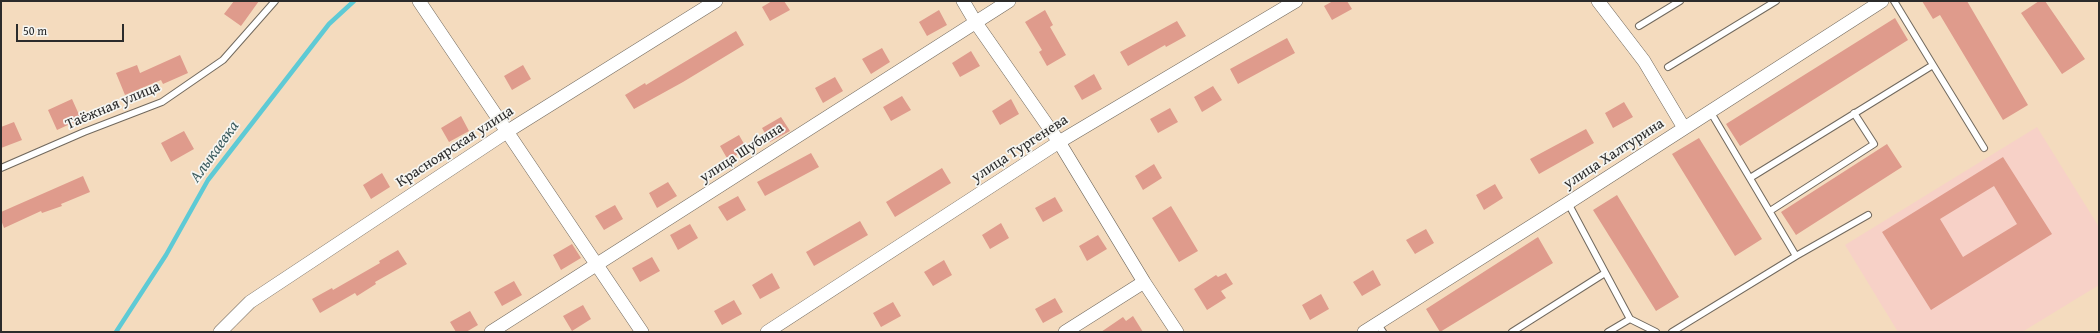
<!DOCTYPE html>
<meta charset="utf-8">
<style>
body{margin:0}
#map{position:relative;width:2100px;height:333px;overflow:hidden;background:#f4dbbe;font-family:"Gentium Book Plus",serif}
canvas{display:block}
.frame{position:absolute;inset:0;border:2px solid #2b2b2b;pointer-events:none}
.scale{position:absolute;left:16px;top:24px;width:108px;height:18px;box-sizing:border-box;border:2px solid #2b2b2b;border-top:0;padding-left:5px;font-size:12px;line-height:14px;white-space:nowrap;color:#2b2b2b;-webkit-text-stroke:3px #f6f6f2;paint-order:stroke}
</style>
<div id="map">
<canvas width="2100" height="333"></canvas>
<div class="frame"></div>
<div class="scale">50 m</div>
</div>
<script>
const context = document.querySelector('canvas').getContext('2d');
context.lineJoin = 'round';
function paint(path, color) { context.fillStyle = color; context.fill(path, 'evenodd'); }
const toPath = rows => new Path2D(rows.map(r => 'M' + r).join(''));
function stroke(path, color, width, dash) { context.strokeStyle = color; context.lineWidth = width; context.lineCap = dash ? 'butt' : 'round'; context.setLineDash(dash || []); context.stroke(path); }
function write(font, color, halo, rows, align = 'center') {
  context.font = font + ' "Gentium Book Plus",serif'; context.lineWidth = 3.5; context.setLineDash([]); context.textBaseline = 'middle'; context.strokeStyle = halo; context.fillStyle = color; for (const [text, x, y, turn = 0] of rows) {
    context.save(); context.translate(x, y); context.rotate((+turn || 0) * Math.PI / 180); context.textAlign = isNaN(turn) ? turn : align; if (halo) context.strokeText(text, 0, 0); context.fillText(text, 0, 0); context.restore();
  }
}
const built = toPath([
 [2037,127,2099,227,2099,285,2022,332,1898,332,1845,245]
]);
const stream = toPath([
 [116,332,166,255,208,180,329,24,354,1]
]);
const building = toPath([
 [234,1,259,1,241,26,224,14],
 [772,1,784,1,790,10,770,21,762,7],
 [1333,1,1347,1,1352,9,1332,20,1324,6],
 [1922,1,1967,1,2028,105,2003,120,1940,15,1933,19],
 [2039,1,2045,1,2085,59,2062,74,2021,13],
 [939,10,947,25,927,36,919,22],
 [1045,10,1053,25,1050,27,1066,55,1047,66,1039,52,1042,50,1025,22],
 [1895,18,1908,40,1740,146,1726,124],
 [1177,21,1186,36,1166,47,1165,45,1128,66,1120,52],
 [736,31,744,45,683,82,634,109,625,95,645,83,646,85],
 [1287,38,1295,53,1238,84,1230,69],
 [882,48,890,62,871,74,862,59],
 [971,51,980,66,960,77,952,63],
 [180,55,188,73,163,84,161,80,125,95,116,73,137,65,140,73],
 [523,65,531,79,512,90,504,76],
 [1094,74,1102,89,1082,100,1074,86],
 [835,77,843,91,823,103,815,88],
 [1213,86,1222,100,1202,112,1194,97],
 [902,96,911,110,891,121,883,107],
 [72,99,81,119,57,130,48,110],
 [1011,99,1019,114,1000,125,992,111],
 [1624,102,1633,117,1613,128,1605,113],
 [1170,108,1178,122,1158,133,1150,119],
 [461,116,469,131,449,142,441,128],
 [781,117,790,131,770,142,762,128],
 [14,122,22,140,1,148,1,127],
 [1586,129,1594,143,1539,174,1530,159],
 [184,131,194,149,171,162,161,143],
 [739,135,747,149,728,160,720,146],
 [1699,138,1762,239,1735,256,1672,154],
 [1887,144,1902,167,1796,235,1781,212],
 [811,153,819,167,765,196,757,182],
 [2003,157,2052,234,1931,310,1882,232],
 [1994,186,2017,224,1963,257,1940,219],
 [1154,164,1162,178,1143,190,1135,176],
 [942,168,951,183,895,217,886,202],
 [382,173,390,187,371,199,363,185],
 [83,176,90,192,61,204,62,206,42,213,41,211,4,228,1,220,1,212],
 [668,182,677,196,657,208,649,193],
 [1495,184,1503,198,1484,210,1476,195],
 [1617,195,1679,297,1656,311,1593,210],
 [738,196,746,210,727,221,718,207],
 [1055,197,1063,211,1043,222,1035,208],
 [615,205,623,219,604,230,595,216],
 [1171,206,1198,251,1179,262,1152,218],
 [860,221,868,235,814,266,806,252],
 [1001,223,1009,238,990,249,982,235],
 [690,224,698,238,678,250,670,235],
 [1426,229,1434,243,1415,254,1406,240],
 [1098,235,1107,249,1087,261,1079,246],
 [1538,237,1553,263,1440,332,1426,309],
 [572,244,581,258,561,270,553,255],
 [398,250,407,264,375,282,376,284,357,296,355,293,320,313,312,299,332,288,333,290,380,263,379,261],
 [652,257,660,271,640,282,632,268],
 [944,260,952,275,933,286,924,272],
 [1373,270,1381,285,1362,296,1353,282],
 [772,273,780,288,760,299,752,285],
 [1226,273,1233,284,1221,291,1226,298,1207,310,1194,289,1216,275,1218,277],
 [514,281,522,295,502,306,494,292],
 [1321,294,1329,309,1310,320,1302,305],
 [1055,298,1063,312,1043,323,1035,309],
 [734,300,742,314,722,325,714,311],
 [893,302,901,316,881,327,873,313],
 [583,305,591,319,572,331,563,316],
 [470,311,478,325,466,332,456,332,450,322],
 [1133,316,1143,332,1101,332,1123,317,1126,321]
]);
const lane = toPath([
 [1894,1,1933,65],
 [1639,26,1680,1],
 [1668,67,1776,1],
 [1710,111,1796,256],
 [1,168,84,132,162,102,223,60,275,1],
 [1750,178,1933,65,1984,148],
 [1568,203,1630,319,1608,332],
 [1770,211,1874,144,1854,113],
 [1630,319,1656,332],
 [1377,323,1383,332],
 [1512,332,1605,273],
 [1672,332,1796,256,1868,215]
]);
const street = toPath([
 [419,1,642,332],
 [963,1,976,23,1059,142,1144,282,1177,332],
 [1598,1,1644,61,1684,128],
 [220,332,250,302,508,131,716,1],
 [491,332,1009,1],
 [767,332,1059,142,1296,1],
 [1065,332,1144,282],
 [1364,332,1568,203,1882,1]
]);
const streetNames = [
 ["Таёжная улица",113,106,-23],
 ["Красноярская улица",455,147,-33],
 ["улица Тургенева",1020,149,-33],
 ["улица Шубина",742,153,-33],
 ["улица Халтурина",1614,154,-33]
];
const waterNames = [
 ["Алыкаевка",215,152,-54]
];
paint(built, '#f7d1c7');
stroke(stream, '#5ecad5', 4.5);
paint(building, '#df9b8c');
stroke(lane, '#71695e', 8);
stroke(street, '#71695e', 14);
stroke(lane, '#fff', 6);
stroke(street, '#fff', 13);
write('15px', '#2b2b2b', '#f6f6f2', streetNames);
write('italic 16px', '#3a5b5e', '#f6f6f2', waterNames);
</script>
